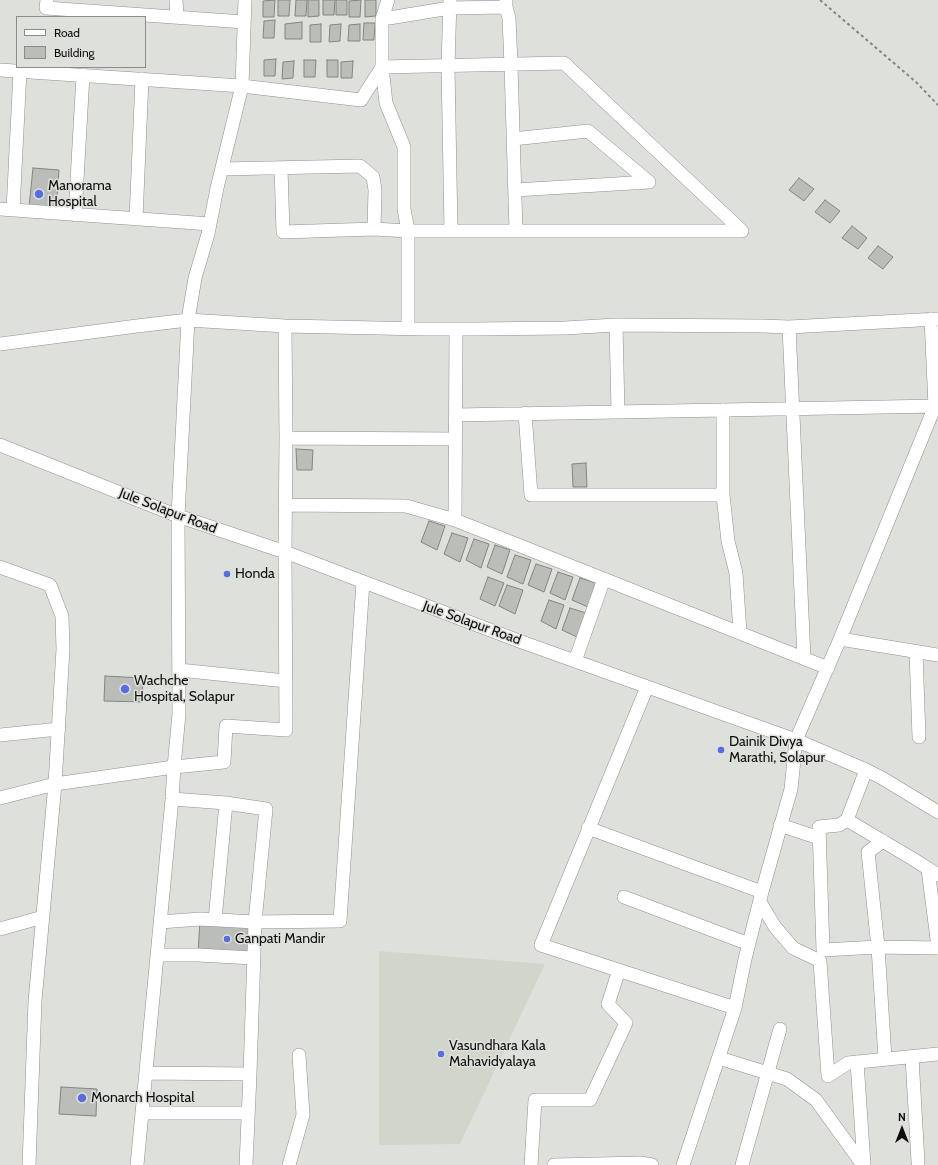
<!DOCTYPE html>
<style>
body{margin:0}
#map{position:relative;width:938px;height:1165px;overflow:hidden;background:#dee0db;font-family:Cabin,sans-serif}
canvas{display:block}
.legend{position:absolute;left:16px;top:16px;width:130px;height:52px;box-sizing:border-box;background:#dee0db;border:1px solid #8a8c88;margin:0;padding:5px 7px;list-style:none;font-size:12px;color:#0d0d0c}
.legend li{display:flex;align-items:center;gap:8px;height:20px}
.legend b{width:20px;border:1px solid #8a8c88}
.north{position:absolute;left:882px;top:1109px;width:40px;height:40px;-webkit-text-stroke:3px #dee0db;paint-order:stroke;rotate:0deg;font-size:11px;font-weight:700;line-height:16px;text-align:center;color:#0d0d0c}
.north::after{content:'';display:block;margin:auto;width:14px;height:18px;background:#0d0d0c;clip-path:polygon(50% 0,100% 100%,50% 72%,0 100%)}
</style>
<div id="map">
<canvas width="938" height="1165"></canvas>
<ul class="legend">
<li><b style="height:5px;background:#fff"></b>Road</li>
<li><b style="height:11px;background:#bbbdb8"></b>Building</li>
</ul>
<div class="north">N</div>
</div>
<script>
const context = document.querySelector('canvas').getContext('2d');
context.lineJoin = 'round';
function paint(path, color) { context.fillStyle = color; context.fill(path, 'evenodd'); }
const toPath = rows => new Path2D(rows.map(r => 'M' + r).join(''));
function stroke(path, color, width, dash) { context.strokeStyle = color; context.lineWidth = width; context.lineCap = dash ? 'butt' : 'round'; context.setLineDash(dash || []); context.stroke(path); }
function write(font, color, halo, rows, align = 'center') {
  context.font = font + ' Cabin,sans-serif'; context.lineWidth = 3; context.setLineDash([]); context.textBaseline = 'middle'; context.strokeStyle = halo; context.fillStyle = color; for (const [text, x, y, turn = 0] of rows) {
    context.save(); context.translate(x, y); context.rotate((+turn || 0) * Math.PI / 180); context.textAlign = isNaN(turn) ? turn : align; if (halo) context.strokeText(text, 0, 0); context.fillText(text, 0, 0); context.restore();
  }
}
const built = toPath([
 [379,951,545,964,460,1144,379,1145]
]);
const building = toPath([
 [275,0,274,17,263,17,263,1,275,0],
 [278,0,290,0,289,16,278,16,278,0],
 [296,0,307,0,306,16,295,16,296,0],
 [308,0,319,0,319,16,308,17,308,0],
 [323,0,335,0,334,15,323,15,323,0],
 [336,0,347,0,347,15,336,15,336,0],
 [361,0,360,17,349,17,349,1,361,0],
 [365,0,376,0,376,16,365,17,365,0],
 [275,20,274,38,263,38,264,21,275,20],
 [302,22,302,39,285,39,285,24,302,22],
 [364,23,375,23,374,40,363,40,364,23],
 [321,24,321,42,310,42,310,25,321,24],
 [341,24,340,41,329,42,330,25,341,24],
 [360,24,360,41,348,41,349,25,360,24],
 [276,59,275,76,264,76,264,60,276,59],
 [304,60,316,60,315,77,304,77,304,60],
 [327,60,338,60,338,77,327,77,327,60],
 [294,61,293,78,282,79,283,62,294,61],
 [353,61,352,78,341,78,341,62,353,61],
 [33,168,59,170,56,209,29,207,33,168],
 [799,178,814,189,804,201,789,190,799,178],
 [825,200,840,211,830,223,815,212,825,200],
 [852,226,867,238,858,249,842,238,852,226],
 [878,246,893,257,883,269,868,258,878,246],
 [296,449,313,450,312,470,297,470,296,449],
 [586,463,587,487,573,487,572,464,586,463],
 [429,521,445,526,437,550,421,542,429,521],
 [452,533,468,538,460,562,444,554,452,533],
 [474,539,489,544,481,568,466,560,474,539],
 [495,545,510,550,502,574,487,567,495,545],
 [515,555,531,560,523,584,507,577,515,555],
 [536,564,552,569,544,592,528,585,536,564],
 [558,572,573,577,565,600,550,593,558,572],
 [488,577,504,583,495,606,480,599,488,577],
 [580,578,596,583,588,607,572,600,580,578],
 [507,585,523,590,515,614,499,606,507,585],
 [549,600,564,605,556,629,541,621,549,600],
 [570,608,586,613,577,637,562,630,570,608],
 [105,676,143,678,142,702,104,701,105,676],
 [200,919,255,922,253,958,198,955,200,919],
 [61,1087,97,1089,96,1116,59,1114,61,1087]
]);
const path = toPath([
 [820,0,916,82,938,105]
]);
const street = toPath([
 [47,0,46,8,244,22],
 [176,0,177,17],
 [388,0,382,19,382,67,386,103,404,147,404,209,408,231,408,329],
 [450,0,448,66,451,231],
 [506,0,506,7,509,18,511,65,516,231],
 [389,18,450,8,506,7],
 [0,70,242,86,361,100,382,67,564,63,742,231,408,231,374,229,283,232,281,168],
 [513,139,588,131,649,182,515,190],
 [222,169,360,166,373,177,375,190,374,229],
 [0,209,210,224],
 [13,210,20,71],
 [75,215,83,75],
 [136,219,142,79],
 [616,325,618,412],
 [789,327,804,658],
 [456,329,455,520,828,668],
 [0,344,137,326,188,320,285,326,425,329,476,329,565,328,616,325,762,326,789,327,938,319],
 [723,410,723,495,728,541,736,573,740,633],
 [525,413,531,495,723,495],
 [456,415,938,406],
 [286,438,455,439],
 [0,445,178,516,285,552,519,641,796,740,866,770,882,778,938,812],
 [285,505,406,506,455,520],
 [0,567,50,585,62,616,63,649,55,784,35,1001,29,1165],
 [840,639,938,655],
 [916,652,919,737],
 [575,661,604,579],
 [179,670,286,681],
 [647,687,541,945,735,1008],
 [0,735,59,729],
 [866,770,847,820,913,859,938,875],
 [0,798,55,784,174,767,224,762,226,726,286,730,285,552,286,438,285,326],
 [172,799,226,803,266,809,255,922,250,1074,246,1165],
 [847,820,839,825,819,827,823,950,878,947,938,948],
 [780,825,819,838],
 [588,828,762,892],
 [883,841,868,852,878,947,885,1059],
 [928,869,938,947],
 [624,897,749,944],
 [760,902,775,927,793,948,820,961,828,1076,848,1063,938,1054],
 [215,920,226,803],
 [160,922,200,919,255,922,340,921,363,582],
 [0,929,43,917],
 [157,955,198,955,253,958],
 [912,1057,918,1162],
 [719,1058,787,1079,816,1100,863,1165],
 [857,1062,864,1165],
 [146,1073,250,1074],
 [142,1113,248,1113],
 [137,1165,172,799,174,767,179,714,178,516,188,320,195,278,208,234,217,188,242,86,245,0],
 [289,1165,303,1115,299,1055],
 [531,1165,535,1100,590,1100,626,1023,608,1004,619,970],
 [554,1165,641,1163,652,1165],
 [683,1165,735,1008,745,959,762,892,791,789,796,740,840,639,935,406,931,319],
 [742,1165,780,1029]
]);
const markers = [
 [39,194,5,"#596de3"],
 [227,574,4,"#596de3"],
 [125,689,5,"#596de3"],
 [721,750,4,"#596de3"],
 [227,939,4,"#596de3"],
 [441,1054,4,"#596de3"],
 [82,1098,5,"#596de3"]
];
const poiNames = [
 ["Manorama",48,186],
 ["Hospital",48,202],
 ["Honda",235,574],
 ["Wachche",134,681],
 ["Hospital, Solapur",134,697],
 ["Dainik Divya",729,742],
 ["Marathi, Solapur",729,758],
 ["Ganpati Mandir",235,939],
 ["Vasundhara Kala",449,1046],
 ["Mahavidyalaya",449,1062],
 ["Monarch Hospital",91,1098]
];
const streetNames = [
 ["Jule Solapur Road",168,511,21],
 ["Jule Solapur Road",472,623,20]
];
paint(built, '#d2d6ca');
paint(building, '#bbbdb8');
stroke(building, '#838581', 1);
stroke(street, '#8f918c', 14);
stroke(path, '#838481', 2, [3, 3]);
stroke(street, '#fff', 13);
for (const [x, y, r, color] of markers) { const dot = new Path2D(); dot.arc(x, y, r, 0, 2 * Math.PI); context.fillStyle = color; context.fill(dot); stroke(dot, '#dee0db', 1.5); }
write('14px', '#0d0d0c', '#dee0db', poiNames, 'left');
write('14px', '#0d0d0c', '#dee0db', streetNames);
</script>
